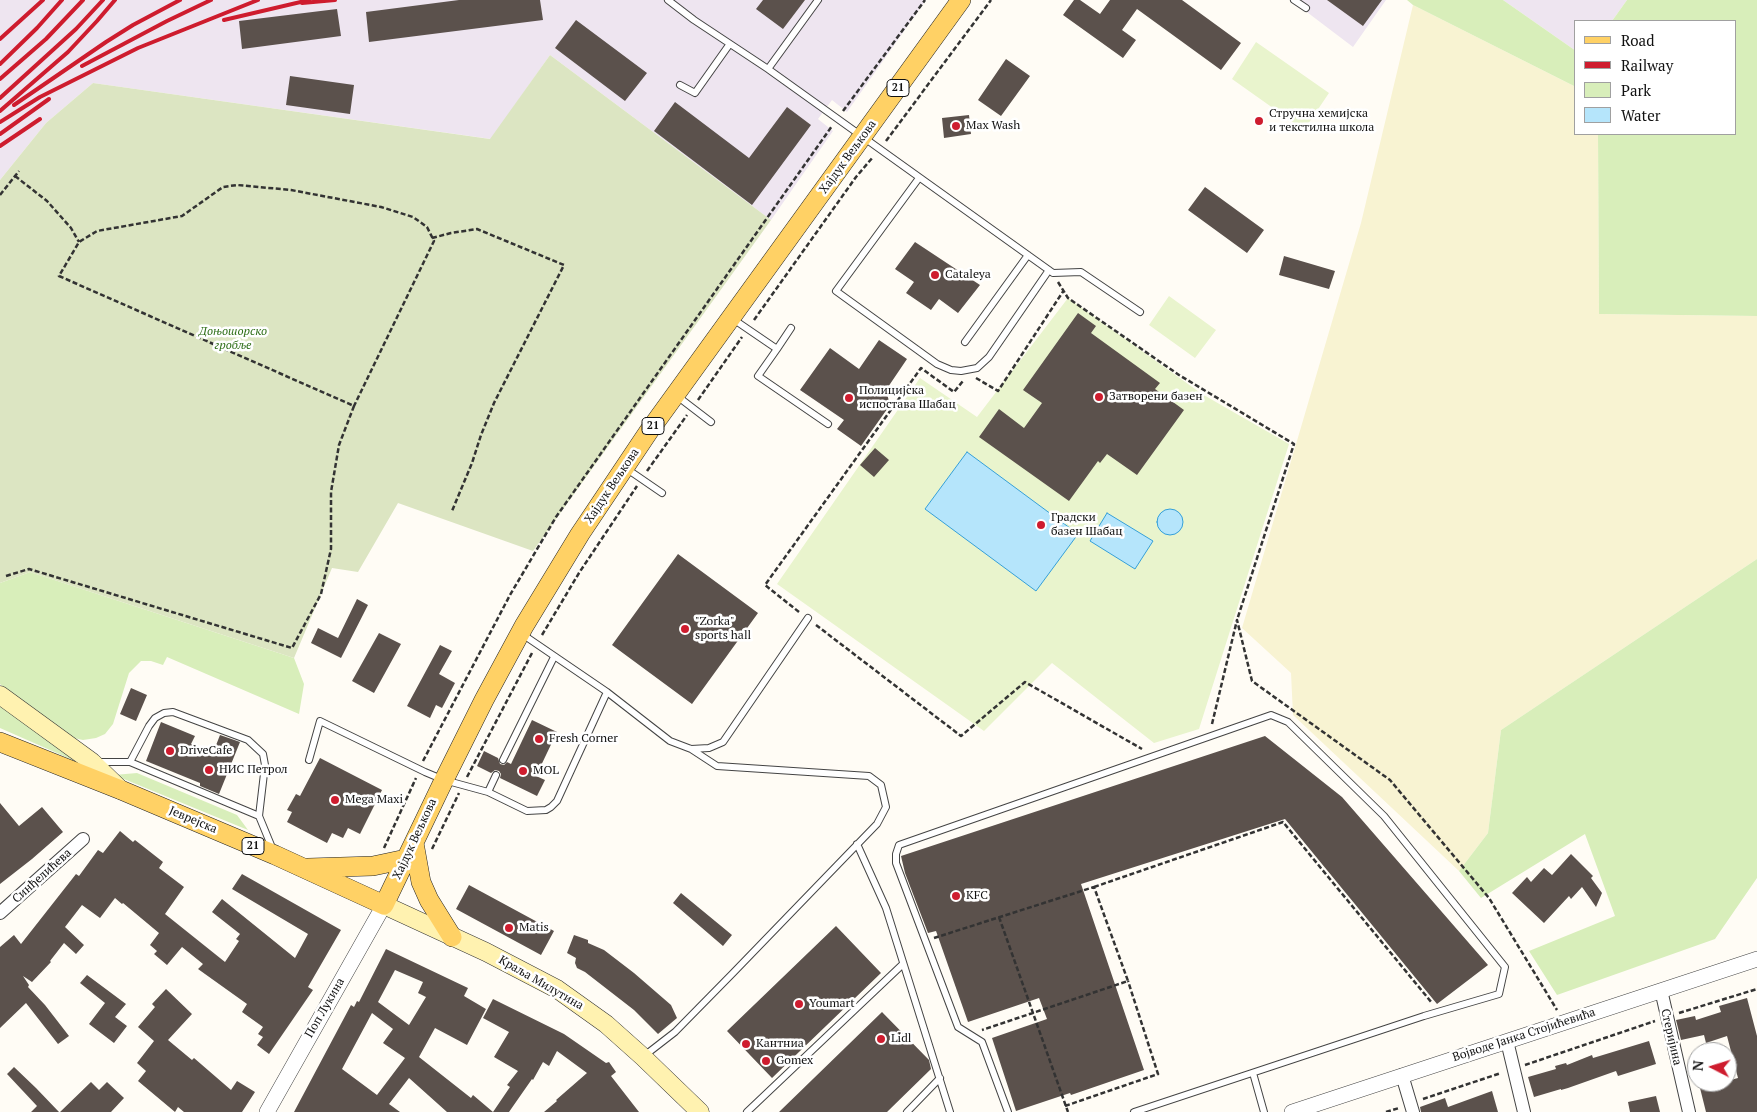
<!DOCTYPE html>
<meta charset="utf-8">
<style>
body{margin:0}
#map{position:relative;width:1757px;height:1112px;overflow:hidden;background:#fffcf5;font-family:"PT Serif",serif}
canvas{display:block}
.legend{position:absolute;left:1574px;top:20px;width:162px;height:115px;box-sizing:border-box;background:#fff;border:1px solid #a0a0a0;margin:0;padding:6px 9px;list-style:none;font-size:15px;color:#111}
.legend li{display:flex;align-items:center;gap:10px;height:25px}
.legend b{width:25px;border:1px solid #a0a0a0}
.north{position:absolute;left:1687px;top:1042px;width:50px;height:50px;box-sizing:border-box;background:#fff;border:1px solid #a0a0a0;border-radius:50%;rotate:275deg;font-size:14px;font-weight:700;line-height:20px;text-align:center;color:#111}
.north::after{content:'';display:block;margin:auto;width:18px;height:22px;background:#ce1c2e;clip-path:polygon(50% 0,100% 100%,50% 72%,0 100%)}
</style>
<div id="map">
<canvas width="1757" height="1112"></canvas>
<ul class="legend">
<li><b style="height:6px;background:#ffd165"></b>Road</li>
<li><b style="height:6px;background:#ce1c2e"></b>Railway</li>
<li><b style="height:14px;background:#d8eeba"></b>Park</li>
<li><b style="height:14px;background:#b5e5fb"></b>Water</li>
</ul>
<div class="north">N</div>
</div>
<script>
const context = document.querySelector('canvas').getContext('2d');
context.lineJoin = 'round';
function paint(path, color) { context.fillStyle = color; context.fill(path, 'evenodd'); }
const toPath = rows => new Path2D(rows.map(r => 'M' + r).join(''));
function stroke(path, color, width, dash) { context.strokeStyle = color; context.lineWidth = width; context.lineCap = dash ? 'butt' : 'round'; context.setLineDash(dash || []); context.stroke(path); }
function write(font, color, halo, rows, align = 'center') {
  context.font = font + ' "PT Serif",serif'; context.lineWidth = 5; context.setLineDash([]); context.textBaseline = 'middle'; context.strokeStyle = halo; context.fillStyle = color; for (const [text, x, y, turn = 0] of rows) {
    context.save(); context.translate(x, y); context.rotate((+turn || 0) * Math.PI / 180); context.textAlign = isNaN(turn) ? turn : align; if (halo) context.strokeText(text, 0, 0); context.fillText(text, 0, 0); context.restore();
  }
}
const industrial = toPath([
 [0,0,926,0,847,112,832,100,818,119,833,131,771,220,550,55,491,139,93,83,46,123,0,180],
 [1291,0,1386,0,1353,47],
 [1503,0,1627,0,1612,21,1576,21,1576,51]
]);
const farmland = toPath([
 [1413,5,1576,87,1576,134,1598,134,1599,314,1757,316,1757,559,1501,730,1488,833,1459,871,1293,715,1291,673,1242,628,1361,223]
]);
const green = toPath([
 [1407,0,1503,0,1576,51,1576,87,1413,5],
 [1627,0,1757,0,1757,316,1599,314,1598,134,1736,134,1736,21,1612,21],
 [1757,559,1757,878,1715,939,1557,995,1529,951,1615,916,1585,834,1481,898,1459,871,1488,833,1501,730],
 [30,572,294,658,304,684,299,714,167,657,163,665,151,661,141,661,129,673,113,724,105,734,96,738,83,740,69,737,11,695,0,684,0,583],
 [0,702,77,757,75,761,0,728],
 [137,773,237,815,248,830,114,775]
]);
const cemetery = toPath([
 [550,55,771,220,533,551,398,503,358,572,332,568,294,658,30,572,0,583,0,180,46,123,93,83,490,139]
]);
const pitch = toPath([
 [1256,42,1329,93,1304,130,1232,79],
 [1169,296,1216,330,1195,358,1149,325],
 [1068,298,1202,394,1289,444,1199,729,1154,743,1052,663,984,731,777,584,920,378,977,417]
]);
const water = toPath([
 [967,452,1078,534,1036,591,925,509,967,452],
 '1157 522a13 13 0 1 1 26 0a13 13 0 1 1-26 0Z',
 [1107,513,1153,541,1135,569,1090,541,1107,513]
]);
const building = toPath([
 [459,0,540,0,543,20,369,42,366,12],
 [763,0,805,0,783,29,756,9],
 [1074,0,1080,0,1100,14,1110,0,1182,0,1241,43,1221,70,1137,9,1122,30,1136,40,1123,58,1063,15],
 [1327,0,1382,0,1363,26],
 [337,9,341,36,242,49,239,21],
 [576,20,647,73,625,101,555,48],
 [1006,59,1030,76,1001,116,978,100],
 [290,76,354,85,350,114,286,105],
 [675,102,749,158,787,107,811,125,752,205,654,131],
 [969,115,971,134,944,138,942,118],
 [1205,187,1264,230,1247,253,1188,210],
 [915,242,980,285,958,313,939,299,931,310,906,293,914,282,895,269],
 [1284,256,1335,271,1329,289,1279,275],
 [1078,313,1096,326,1091,333,1160,383,1155,389,1184,410,1137,475,1107,454,1100,463,1098,461,1069,501,979,437,999,409,1024,428,1042,403,1023,390],
 [879,340,907,359,886,390,890,405,861,446,837,429,844,420,800,390,830,348,859,369],
 [875,448,889,460,874,477,860,465],
 [678,554,758,613,692,704,612,645],
 [357,599,368,605,341,658,311,643,318,628,338,638],
 [379,633,401,644,374,693,352,681],
 [440,645,452,651,439,674,455,683,442,708,436,705,430,718,407,706],
 [131,688,147,695,136,721,120,714],
 [532,720,557,732,536,776,545,780,537,796,500,778,501,774,499,771,495,770,491,773,477,766,484,751,498,758,500,764,504,765,507,762,511,764],
 [161,722,195,736,191,744,213,753,220,735,240,742,219,794,200,786,200,783,146,761],
 [1265,736,1342,797,1488,965,1437,1004,1285,819,1081,884,1144,1070,1071,1095,1070,1093,1016,1111,992,1038,1047,1019,1039,998,968,1022,936,931,928,933,905,873,901,856],
 [320,758,382,790,360,834,348,828,343,838,332,833,327,843,287,822,292,812,287,810,296,794,300,796],
 [0,803,19,826,42,807,63,832,32,859,0,884],
 [120,831,133,842,135,840,163,862,159,868,184,887,165,914,225,962,239,941,236,939,240,934,212,912,222,899,295,958,308,934,232,889,242,874,341,930,308,987,313,990,269,1054,257,1045,263,1037,258,1034,263,1027,242,1012,247,1004,198,969,203,964,182,947,167,965,154,954,157,951,150,945,159,933,123,903,122,904,115,898,100,918,82,905,65,927,84,945,76,954,64,943,50,961,51,962,32,982,23,976,29,985,28,987,45,1005,69,1036,58,1044,26,1003,0,1028,0,947,14,935,21,944,76,874,79,876,98,850,103,853],
 [1571,854,1593,876,1591,878,1602,893,1596,907,1582,887,1571,899,1569,896,1544,923,1512,893,1527,877,1531,882,1544,868,1552,875],
 [469,885,554,931,541,955,456,909],
 [681,893,732,935,723,946,673,903],
 [836,926,881,973,772,1078,727,1031],
 [574,935,588,940,588,943,604,950,634,973,671,1005,677,1018,658,1034,634,1010,585,972,577,968,575,963,576,958,567,953],
 [386,949,468,988,464,996,486,1009,467,1045,435,1028,419,1057,471,1098,473,1095,493,1112,510,1087,507,1085,518,1071,494,1057,509,1032,483,1018,493,999,564,1034,606,1063,609,1062,616,1072,611,1076,639,1112,544,1112,557,1101,556,1100,587,1073,557,1051,549,1066,543,1062,533,1080,532,1079,509,1112,447,1112,409,1078,389,1104,400,1112,294,1112,351,1005,354,1007,357,1001,359,1002],
 [395,970,423,982,418,993,426,997,409,1025,378,1002],
 [372,1013,393,1029,383,1043,405,1058,377,1095,342,1069],
 [87,975,126,1004,115,1017,127,1026,114,1043,89,1024,105,1003,80,983],
 [166,989,192,1014,168,1040,192,1060,194,1058,231,1090,237,1081,255,1092,242,1112,184,1112,178,1107,175,1112,138,1081,146,1071,137,1063,154,1041,138,1027,155,1007,152,1004],
 [1747,998,1757,1036,1757,1112,1706,1112,1700,1088,1738,1078,1727,1036,1706,1043,1704,1035,1681,1040,1676,1020,1695,1016,1696,1020,1721,1012,1719,1006],
 [882,1012,929,1060,931,1069,887,1112,779,1112],
 [1649,1041,1656,1064,1618,1076,1616,1071,1568,1088,1561,1090,1561,1089,1534,1097,1528,1077,1556,1069,1555,1066,1566,1063,1567,1065,1592,1055,1593,1058],
 [14,1067,36,1088,59,1112,31,1112,37,1106,7,1074],
 [91,1082,99,1090,107,1082,124,1098,111,1112,60,1112],
 [1492,1091,1498,1112,1421,1112,1420,1107,1445,1098,1448,1107],
 [1656,1096,1660,1112,1630,1112,1628,1102]
]);
const path = toPath([
 [843,111,925,0],
 [886,141,991,0],
 [15,176,47,201,71,228,79,242],
 [0,195,19,171],
 [432,238,451,233,477,229,564,265,494,403,481,435,472,463,452,511],
 [1058,282,1068,298,1179,375,1294,444,1237,620],
 [754,320,856,177,873,157],
 [976,378,998,391,1064,290],
 [698,400,742,337],
 [647,471,687,415],
 [6,576,29,569,292,648,321,594,331,549,331,492,339,445,354,406,59,276,79,242,97,231,182,216,223,187,237,185,291,190,381,207,413,217,427,227,434,241,354,406],
 [799,612,765,585,921,368,954,392,963,381],
 [816,625,961,736,1025,682,1142,749],
 [542,635,579,573,637,486],
 [1212,724,1237,620,1252,681,1390,780,1489,898,1557,1010],
 [423,761,510,595,556,517,832,126],
 [467,777,532,653],
 [384,848,416,778],
 [432,849,459,793],
 [1094,887,1283,822,1432,1003],
 [999,917,1068,1112],
 [934,938,1094,887,1128,981,982,1030],
 [1679,1013,1757,989],
 [1525,1065,1655,1021],
 [1423,1099,1501,1073],
 [1065,1106,1158,1074,1128,981],
 [1386,1112,1399,1108]
]);
const service = toPath([
 [668,0,694,20,768,69,1053,273,1081,272,1140,312],
 [1294,0,1306,8],
 [768,69,818,0],
 [680,85,695,93,729,45],
 [919,178,836,291,937,364,951,370,961,371,977,368,989,357,1049,270],
 [733,319,777,349,758,376,828,424],
 [965,342,1028,255],
 [777,349,791,328],
 [677,396,711,422],
 [627,469,662,493],
 [522,634,607,692,670,741,691,749,709,748,723,742,808,618],
 [309,760,320,721,425,772,444,780,488,792,527,811,546,810,551,807,557,801,607,692],
 [503,760,554,657],
 [96,762,130,762,259,816,273,850],
 [130,762,149,726,155,718,164,713,173,712,248,740,263,754,265,765,259,816],
 [488,792,496,775],
 [857,844,886,908,950,1112],
 [644,1056,675,1032,733,973,877,824,886,807,881,785,869,776,717,766,691,749],
 [1253,1073,1264,1112],
 [747,1112,903,964],
 [907,1112,940,1078],
 [1008,1112,982,1042,958,1027,896,863,896,854,899,845,1271,715,1288,722,1384,816,1505,967,1499,994,1424,1016,1134,1112]
]);
const minor = toPath([
 [0,913,83,839],
 [1661,990,1689,1112],
 [1507,1041,1524,1112],
 [1402,1075,1413,1112]
]);
const tertiary = toPath([
 [267,1112,384,905],
 [1292,1112,1757,959]
]);
const secondary = toPath([
 [0,695,92,762,121,790],
 [384,905,486,952,557,989,606,1024,643,1057,700,1112]
]);
const primary = toPath([
 [0,742,121,790,275,855,384,905,444,780,484,700,524,626,580,534,649,431,961,0],
 [414,843,421,882,429,900,452,937],
 [308,868,373,866,406,859]
]);
const rail = toPath([
 [302,3,335,0],
 [224,20,309,0],
 [0,39,43,0],
 [0,64,37,28,62,0],
 [82,66,167,21,211,0],
 [0,79,46,39,83,0],
 [0,98,76,29,103,0],
 [14,105,106,42,133,25,180,0],
 [0,111,68,52,97,21,115,0],
 [0,122,40,97,138,48,258,0],
 [0,134,49,99],
 [0,146,40,119]
]);
const markers = [
 [1259,121,5,"#ce1c2e"],
 [956,126,5,"#ce1c2e"],
 [935,275,5,"#ce1c2e"],
 [1099,397,5,"#ce1c2e"],
 [849,398,5,"#ce1c2e"],
 [1041,525,5,"#ce1c2e"],
 [685,629,5,"#ce1c2e"],
 [539,739,5,"#ce1c2e"],
 [170,751,5,"#ce1c2e"],
 [209,770,5,"#ce1c2e"],
 [523,771,5,"#ce1c2e"],
 [335,800,5,"#ce1c2e"],
 [956,896,5,"#ce1c2e"],
 [509,928,5,"#ce1c2e"],
 [799,1004,5,"#ce1c2e"],
 [881,1039,5,"#ce1c2e"],
 [746,1044,5,"#ce1c2e"],
 [766,1061,5,"#ce1c2e"]
];
const shields = [
 [898,88,22],
 [653,426,22],
 [253,846,22]
];
const shieldNames = [
 ["21",898,88],
 ["21",653,426],
 ["21",253,846]
];
const poiNames = [
 ["Стручна хемијска",1269,114],
 ["и текстилна школа",1269,128],
 ["Max Wash",966,126],
 ["Cataleya",945,275],
 ["Полицијска",859,391],
 ["испостава Шабац",859,405],
 ["Затворени базен",1109,397],
 ["Градски",1051,518],
 ["базен Шабац",1051,532],
 ["\"Zorka\"",695,622],
 ["sports hall",695,636],
 ["Fresh Corner",549,739],
 ["DriveCafe",180,751],
 ["НИС Петрол",219,770],
 ["MOL",533,771],
 ["Mega Maxi",345,800],
 ["KFC",966,896],
 ["Matis",519,928],
 ["Youmart",809,1004],
 ["Lidl",891,1039],
 ["Кантниа",756,1044],
 ["Gomex",776,1061]
];
const streetNames = [
 ["Хајдук Вељкова",848,157,-54],
 ["Хајдук Вељкова",612,486,-56],
 ["Јеврејска",193,820,23],
 ["Хајдук Вељкова",415,839,-65],
 ["Синђелићева",42,876,-42],
 ["Краља Милутина",541,983,30],
 ["Поп Лукина",325,1008,-60],
 ["Војводе Јанка Стојићевића",1524,1035,-18],
 ["Стеријина",1671,1037,77]
];
const parkNames = [
 ["Доњошорско",233,332],
 ["гробље",233,346]
];
paint(industrial, '#eee5f0');
paint(farmland, '#f8f3d2');
paint(green, '#d8eeba');
paint(cemetery, '#dce5c2');
paint(pitch, '#e9f4cd');
paint(water, '#b5e5fb');
stroke(water, '#35a0d9', 1);
paint(building, '#5b514c');
stroke(service, '#444', 8);
stroke(minor, '#444', 14);
stroke(tertiary, '#444', 16);
stroke(secondary, '#333', 19);
stroke(primary, '#222', 20);
stroke(path, '#333', 2.5, [5, 2.5]);
stroke(service, '#fff', 6);
stroke(minor, '#fff', 12);
stroke(tertiary, '#fff', 15);
stroke(secondary, '#fff2b0', 18);
stroke(primary, '#ffd165', 19);
stroke(rail, '#ce1c2e', 4);
for (const [x, y, r, color] of markers) { const dot = new Path2D(); dot.arc(x, y, r, 0, 2 * Math.PI); context.fillStyle = color; context.fill(dot); stroke(dot, '#fff', 2); }
for (const [x, y, w] of shields) { const box = new Path2D(); box.roundRect(x - w / 2, y - 8.5, w, 17, 4); context.fillStyle = '#fff'; context.fill(box); stroke(box, '#111', 1); }
write('bold 11px', '#111', null, shieldNames);
write('12px', '#111', '#fff', poiNames, 'left');
write('12px', '#111', '#fff', streetNames);
write('italic 12px', '#30701a', '#fff', parkNames);
</script>
